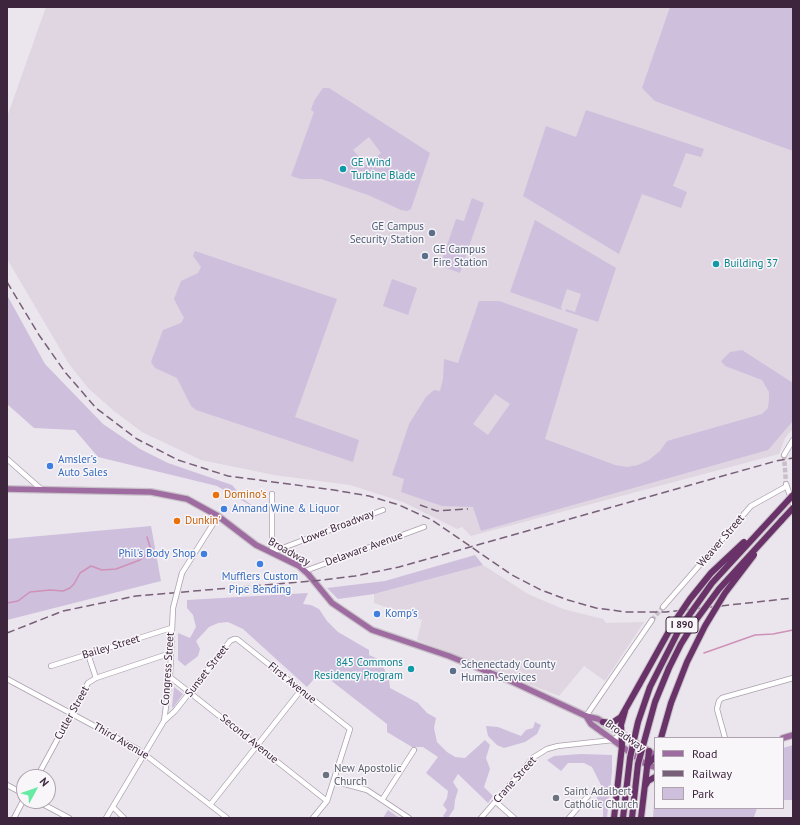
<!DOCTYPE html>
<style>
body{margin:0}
#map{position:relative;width:800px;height:825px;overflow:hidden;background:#ebe5ed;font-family:"PT Sans",sans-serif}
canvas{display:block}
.frame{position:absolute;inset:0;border:8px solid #3d253e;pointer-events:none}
.legend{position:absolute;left:654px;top:737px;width:130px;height:72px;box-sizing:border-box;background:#f9f6fa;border:1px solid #aea2af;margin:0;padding:5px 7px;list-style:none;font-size:12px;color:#3d253e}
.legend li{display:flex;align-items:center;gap:8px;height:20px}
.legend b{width:20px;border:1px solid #aea2af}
.north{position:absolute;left:16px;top:769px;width:40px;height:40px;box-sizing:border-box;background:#f9f6fa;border:1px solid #aea2af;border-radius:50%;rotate:50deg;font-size:11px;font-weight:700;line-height:16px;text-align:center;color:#3d253e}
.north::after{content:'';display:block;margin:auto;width:14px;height:18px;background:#67eaa4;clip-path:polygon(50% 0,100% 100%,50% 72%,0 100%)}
</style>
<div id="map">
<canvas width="800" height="825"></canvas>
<div class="frame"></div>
<ul class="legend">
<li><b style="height:5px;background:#9e6ca0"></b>Road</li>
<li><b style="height:5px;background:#786079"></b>Railway</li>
<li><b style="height:11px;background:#cebfdd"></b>Park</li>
</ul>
<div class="north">N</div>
</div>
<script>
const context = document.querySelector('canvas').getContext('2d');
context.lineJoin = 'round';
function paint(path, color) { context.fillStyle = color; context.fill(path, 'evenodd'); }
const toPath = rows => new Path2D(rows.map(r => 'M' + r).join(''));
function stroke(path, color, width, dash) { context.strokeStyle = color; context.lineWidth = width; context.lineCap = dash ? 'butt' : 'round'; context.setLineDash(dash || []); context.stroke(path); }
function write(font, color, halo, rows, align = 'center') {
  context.font = font + ' "PT Sans",sans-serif'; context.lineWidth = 3; context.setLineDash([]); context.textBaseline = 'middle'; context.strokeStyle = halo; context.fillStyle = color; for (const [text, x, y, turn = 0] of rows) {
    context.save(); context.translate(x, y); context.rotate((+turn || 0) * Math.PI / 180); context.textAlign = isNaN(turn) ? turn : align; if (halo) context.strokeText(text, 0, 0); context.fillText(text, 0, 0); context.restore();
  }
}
const built = toPath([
 [46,7,793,7,793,374,791,377,793,378,793,429,785,438,779,454,471,536,462,527,457,529,403,502,350,485,274,475,201,460,142,432,114,411,89,389,69,364,7,259,7,117],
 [483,565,528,594,563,609,603,619,606,623,644,622,605,681,584,666,559,696,417,640,422,620,374,603,374,594]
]);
const green = toPath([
 [670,7,793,7,793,151,655,101,642,88],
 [323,88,329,88,430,153,411,209,407,211,401,210,368,195,321,179,301,179,291,176,314,112,311,110,314,101],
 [369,137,381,153,366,165,353,150],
 [586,110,704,149,701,157,686,153,673,186,687,192,681,208,642,194,619,254,523,196,546,126,576,137],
 [472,198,484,203,460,273,441,266,441,263,456,219,464,221],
 [535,220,616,268,598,322,565,311,566,309,575,312,581,294,567,289,561,307,562,310,510,292],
 [195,251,337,299,295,417,359,440,353,462,196,410,191,406,177,378,155,368,151,362,163,330,181,323,184,318,174,299,181,281,198,273,201,267,193,256],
 [392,279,417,288,408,315,383,306],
 [7,295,45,364,103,424,140,449,168,463,232,485,246,501,257,509,217,486,98,457,75,430,34,428,7,404],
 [479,301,499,301,578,329,545,439,615,465,627,467,638,465,649,460,660,451,667,441,762,414,768,408,769,400,769,392,762,380,725,366,721,361,730,352,742,350,793,383,793,421,768,450,481,531,473,507,442,506,401,492,404,479,392,475,409,424,426,397,434,390,440,391,443,379,444,359,458,363],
 [495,394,510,404,488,435,473,424],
 [151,526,161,581,7,620,7,539],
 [475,555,483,565,374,594,338,599,327,588,385,581],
 [308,593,303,604,311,605,319,609,327,621,338,632,369,650,369,655,380,660,389,679,390,688,418,703,427,713,436,718,434,728,437,742,447,752,455,757,465,758,485,740,490,745,486,758,490,769,484,787,493,796,488,803,458,774,453,782,458,790,455,800,454,809,448,818,445,818,443,816,447,810,443,805,447,798,448,791,426,773,438,757,423,747,412,747,387,732,387,724,320,672,307,687,243,629,228,622,218,623,209,627,196,641,200,649,198,656,185,666,178,660,178,633,190,638,196,627,193,615,187,608,187,600],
 [174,687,183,694,173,708,172,707],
 [535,722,541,725,537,734,525,742,504,748,497,745,488,736,486,726,498,727,521,736,526,730,533,728],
 [793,745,793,800,783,800,783,748],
 [581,754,612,755,612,771,607,818,603,818,603,809,596,800,601,785,592,767,584,763,568,763,561,771,547,760,554,756],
 [655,790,655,808,757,808,754,817,747,818,653,818],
 [388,810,398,817,398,818,383,818]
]);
const stream = toPath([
 [7,603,18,601,30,592,50,590,63,591,70,588,74,584,80,573,91,566,102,570,116,569,140,560,151,550,147,537],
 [704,653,755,635,773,634,793,630]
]);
const minorTunnel = toPath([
 [784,455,786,484],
 [652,620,663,607]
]);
const minor = toPath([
 [784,455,793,440],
 [7,459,41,489],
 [786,484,793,504],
 [272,494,272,552,383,510],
 [305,571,424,527],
 [182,573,218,516],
 [663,607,751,506,787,486],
 [88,654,96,678],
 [51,666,171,628],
 [170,677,327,801],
 [7,679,139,750,227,818],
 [586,716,652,620],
 [164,721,175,711,230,641,234,639,237,639,350,729,327,801,313,818],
 [725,738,717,709,719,701,722,698,793,678],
 [37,777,88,683,96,678,171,653],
 [334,781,367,790,409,818],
 [7,785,24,794],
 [382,800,414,750],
 [37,801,69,818],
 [496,802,514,818],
 [210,805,301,690],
 [113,807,124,818],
 [14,818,24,799],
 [106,818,164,721,170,677,173,608],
 [481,818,534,757,547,749,558,746,613,740,621,734],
 [569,818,588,796]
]);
const major = toPath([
 [7,489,151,492,187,499,218,516,256,545,299,566,308,574,332,603,372,630,449,656,513,682,586,716,598,719,655,755],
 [586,716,591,724,613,740,647,765,655,767],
 [783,738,793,735]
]);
const highway = toPath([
 [781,521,793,508],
 [603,722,612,723,621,717,639,685],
 [661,738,671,703],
 [647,765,655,757],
 [645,786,648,781,655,777],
 [614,818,622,746,621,725,625,711],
 [623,818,630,758],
 [632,818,638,764],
 [641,818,649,751]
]);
const rail = toPath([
 [7,282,39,335,65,372,96,408,137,439,178,460,228,476,334,490,369,496,399,505,432,520,512,575,541,590,568,600,596,608,626,612,666,612,793,598],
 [420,505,437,511,468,509],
 [7,633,63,611,136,596,323,580,355,576,399,567,776,461,793,458]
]);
const minorBridge = toPath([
 [173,608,182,573]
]);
const highwayBridge = toPath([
 [639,685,673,624,690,599,711,573,744,542],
 [671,703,687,662,705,626,725,593,754,555],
 [630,758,638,722,650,687,680,628,712,583,793,495],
 [638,764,655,702,669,668,681,644,696,620,719,589,781,521]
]);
const markers = [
 [343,169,4,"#0f9aa8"],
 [432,233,4,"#5c6f8a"],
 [425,256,4,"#5c6f8a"],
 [716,264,4,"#0f9aa8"],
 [50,466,4,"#3f7fe0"],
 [216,495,4,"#e8710a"],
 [224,509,4,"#3f7fe0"],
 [177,521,4,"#e8710a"],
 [204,554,4,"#3f7fe0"],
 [260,564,4,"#3f7fe0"],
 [377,614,4,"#3f7fe0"],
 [411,669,4,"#0f9aa8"],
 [453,671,4,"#5c6f8a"],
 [326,775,4,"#6b7280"],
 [556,798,4,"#6b7280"]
];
const shields = [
 [682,625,32]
];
const shieldNames = [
 ["I 890",682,625]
];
const cultureNames = [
 ["GE Wind",351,163],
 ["Turbine Blade",351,176],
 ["Building 37",724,264],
 ["845 Commons",403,663,"right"],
 ["Residency Program",403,676,"right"]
];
const serviceNames = [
 ["GE Campus",424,227,"right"],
 ["Security Station",424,240,"right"],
 ["GE Campus",433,250],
 ["Fire Station",433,263],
 ["Schenectady County",461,665],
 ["Human Services",461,678]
];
const shopNames = [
 ["Amsler's",58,460],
 ["Auto Sales",58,473],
 ["Annand Wine & Liquor",232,509],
 ["Phil's Body Shop",196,554,"right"],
 ["Mufflers Custom",260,577,"center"],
 ["Pipe Bending",260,590,"center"],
 ["Komp's",385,614]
];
const foodNames = [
 ["Domino's",224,495],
 ["Dunkin'",185,521]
];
const streetNames = [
 ["Lower Broadway",338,527,-21],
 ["Weaver Street",721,541,-49],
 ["Delaware Avenue",364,549,-20],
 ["Broadway",289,552,29],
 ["Bailey Street",111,647,-17],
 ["Congress Street",168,669,-86],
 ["Sunset Street",207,671,-52],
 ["First Avenue",292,683,39],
 ["Cutler Street",72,713,-61],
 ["Broadway",625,736,36],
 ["Second Avenue",249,739,39],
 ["Third Avenue",121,741,30],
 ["Crane Street",515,780,-48]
];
const worshipNames = [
 ["New Apostolic",334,769],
 ["Church",334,782],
 ["Saint Adalbert",564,792],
 ["Catholic Church",564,805]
];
paint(built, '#dfd6e1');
paint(green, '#cebfdd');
stroke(stream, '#cf91b7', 1.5);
stroke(minorTunnel, '#c8bfca', 4.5, [4.5, 2]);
stroke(minor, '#aca0ae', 6);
stroke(major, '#c9c2c9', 8);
stroke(highway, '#c9c2c9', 8);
stroke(minor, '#fff', 4.5);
stroke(major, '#9e6ca0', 5.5);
stroke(highway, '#693268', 6);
stroke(rail, '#786079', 1.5, [8, 4]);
stroke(minorBridge, '#aca0ae', 6, []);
stroke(highwayBridge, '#c9c2c9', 8, []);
stroke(minorBridge, '#fff', 4.5);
stroke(highwayBridge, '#693268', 6);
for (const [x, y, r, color] of markers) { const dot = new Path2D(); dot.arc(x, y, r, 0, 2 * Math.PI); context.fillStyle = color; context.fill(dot); stroke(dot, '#f9f6fa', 1.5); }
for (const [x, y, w] of shields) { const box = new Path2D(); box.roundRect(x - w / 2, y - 8, w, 16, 3); context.fillStyle = '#f9f6fa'; context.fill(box); stroke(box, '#3d253e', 1); }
write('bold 10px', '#3d253e', null, shieldNames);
write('11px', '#0d838f', '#f9f6fa', cultureNames, 'left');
write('11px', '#4e5e75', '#f9f6fa', serviceNames, 'left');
write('11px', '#366cbe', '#f9f6fa', shopNames, 'left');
write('11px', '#c56008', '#f9f6fa', foodNames, 'left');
write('11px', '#3d253e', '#f9f6fa', streetNames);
write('11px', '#5b616d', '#f9f6fa', worshipNames, 'left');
</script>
